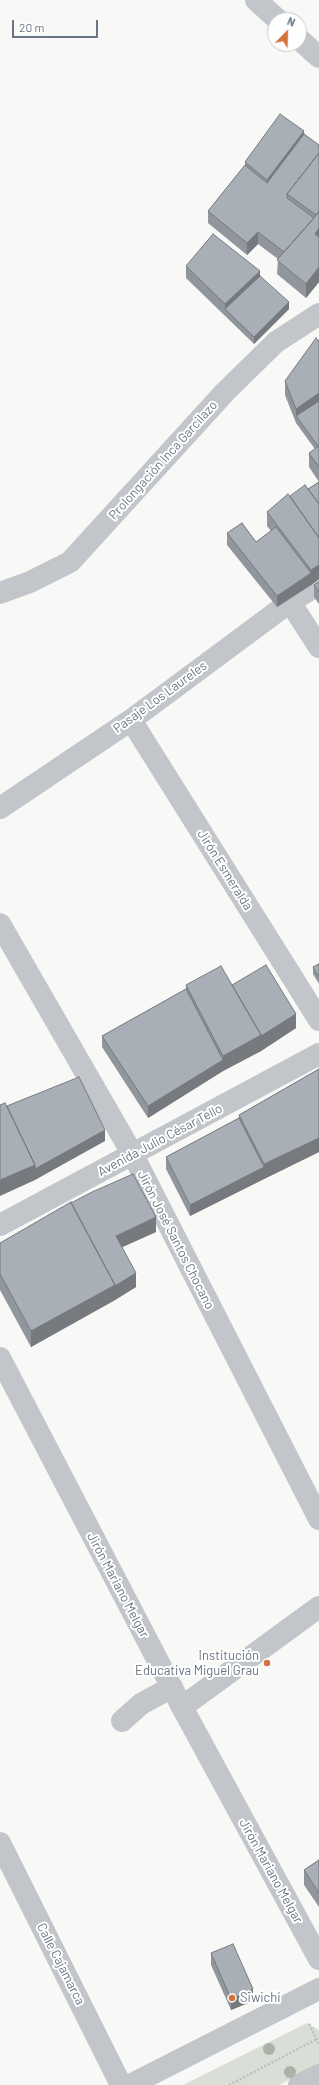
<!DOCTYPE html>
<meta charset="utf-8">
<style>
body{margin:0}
#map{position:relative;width:319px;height:2085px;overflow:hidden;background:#f8f8f6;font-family:Barlow,sans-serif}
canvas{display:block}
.north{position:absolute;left:267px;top:12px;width:40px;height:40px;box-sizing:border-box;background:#fff;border:1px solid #c3c8ce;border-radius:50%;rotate:23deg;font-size:11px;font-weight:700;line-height:16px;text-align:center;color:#6a7584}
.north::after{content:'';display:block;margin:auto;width:14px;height:18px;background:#d2713c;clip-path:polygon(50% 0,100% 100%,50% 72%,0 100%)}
.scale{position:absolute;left:12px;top:20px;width:86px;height:18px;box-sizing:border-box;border:2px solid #6a7584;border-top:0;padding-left:5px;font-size:12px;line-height:14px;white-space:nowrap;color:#6a7584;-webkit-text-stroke:3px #fff;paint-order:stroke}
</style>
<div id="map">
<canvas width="319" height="2085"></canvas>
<div class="north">N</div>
<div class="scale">20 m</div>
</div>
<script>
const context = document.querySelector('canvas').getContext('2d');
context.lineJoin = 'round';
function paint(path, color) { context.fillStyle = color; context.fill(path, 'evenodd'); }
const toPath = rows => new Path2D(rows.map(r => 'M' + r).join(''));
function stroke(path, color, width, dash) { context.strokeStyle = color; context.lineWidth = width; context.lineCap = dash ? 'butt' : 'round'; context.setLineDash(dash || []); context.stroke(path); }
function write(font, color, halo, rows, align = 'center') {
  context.font = font + ' Barlow,sans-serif'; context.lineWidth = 4; context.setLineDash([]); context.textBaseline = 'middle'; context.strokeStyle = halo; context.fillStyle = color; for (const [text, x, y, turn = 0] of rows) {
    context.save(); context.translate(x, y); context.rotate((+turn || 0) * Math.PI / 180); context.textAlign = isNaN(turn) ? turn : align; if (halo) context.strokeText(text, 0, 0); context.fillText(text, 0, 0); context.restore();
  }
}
const green = toPath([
 [307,2023,319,2030,319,2065,279,2085,183,2085]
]);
const path = toPath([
 [309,2024,319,2044],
 [229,2085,317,2039]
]);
const minor = toPath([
 [256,0,278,20],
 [299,39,319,57],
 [0,593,30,582,70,562,225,392,276,342,319,314],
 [290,602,319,647],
 [131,720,319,1020],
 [0,808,131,720,290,602,319,584],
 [0,924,133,1155,319,1519],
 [0,1225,319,1054],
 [0,1358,182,1707,319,1959],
 [182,1707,319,1607],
 [122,1721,141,1704,172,1687],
 [0,1843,121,2085],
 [130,2085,319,1989],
 [299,2085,319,2075]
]);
const trees = [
 [269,2049],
 [290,2072]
];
const wall = toPath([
 [304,134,319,145,319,282,306,298,277,274,278,259,258,244,247,255,208,223,208,211,245,165,245,162],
 [186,266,260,276,289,309,254,344,186,278],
 [319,339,319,579,311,585,277,607,227,545,227,533,256,542,271,531,267,526,267,512,290,496,308,489,319,482,309,467,309,453,315,449,296,423,285,395,285,381],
 [319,582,319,604,314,597,314,585],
 [319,964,319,984,313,974,313,967],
 [186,985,232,985,296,1028,261,1051,223,1071,148,1118,102,1047,102,1036,186,989],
 [319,1069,319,1152,264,1179,190,1216,166,1169,166,1157,239,1118,239,1115],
 [156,1232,122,1247,136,1287,115,1300,31,1347,0,1290,0,1243],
 [319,1860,319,1907,304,1885,304,1870],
 [211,1953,253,2001,231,2010,211,1965]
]);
const shadedWall = toPath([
 [304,131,304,146,267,195,267,180],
 [319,228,319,242,315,234],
 [258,232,258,244,247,255,247,243],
 [319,267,319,282,306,298,306,284],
 [260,271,260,283,225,309,225,304],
 [289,302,289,309,254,344,254,337],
 [319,393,319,407,296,416,296,409],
 [319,565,319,579,311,585,311,570],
 [311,573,311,585,277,607,277,596],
 [296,1014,296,1028,261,1051,223,1071,148,1118,148,1106,223,1060,223,1056],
 [105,1130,105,1141,35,1180,0,1196,0,1180],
 [319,1138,319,1152,264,1179,190,1216,190,1205,264,1167,264,1164],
 [156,1217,156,1232,116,1250,116,1236],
 [136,1273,136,1287,115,1300,31,1347,31,1331],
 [253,1989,253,2001,231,2010,231,1999]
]);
const building = toPath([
 [280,114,304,131,267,180,245,162,280,114],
 [304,134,319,145,319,153,287,194,287,198,314,218,284,252,258,232,247,243,208,211,245,165,267,183,304,134],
 [319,153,319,211,316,215,287,194,319,153],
 [319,212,319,228,315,234,319,237,319,267,306,284,277,260,319,212],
 [213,234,260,271,225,304,186,266,213,234],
 [260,276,289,302,254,337,225,309,260,276],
 [316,338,319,342,319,393,296,409,285,381,316,338],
 [319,401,319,446,318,446,296,416,319,401],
 [319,446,319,467,309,453,319,446],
 [319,482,319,504,308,489,319,482],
 [305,485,319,504,319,538,290,496,305,485],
 [288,494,319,538,319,565,311,570,267,512,288,494],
 [242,523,256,542,276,527,311,573,277,596,227,533,242,523],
 [319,582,319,592,314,585,319,582],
 [319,964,319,977,313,967,319,964],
 [266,965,296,1014,261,1036,261,1035,232,985,266,965],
 [221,966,261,1035,223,1056,186,985,221,966],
 [186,989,223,1060,148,1106,102,1036,186,989],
 [319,1069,319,1138,264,1164,239,1115,319,1069],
 [79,1077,105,1130,35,1169,35,1165,7,1106,79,1077],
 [5,1103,35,1165,0,1180,0,1105,5,1103],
 [239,1118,264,1167,190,1205,166,1157,239,1118],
 [133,1174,156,1217,116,1236,136,1273,115,1286,115,1285,71,1203,92,1192,133,1174],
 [71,1202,115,1285,31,1331,0,1274,0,1243,71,1202],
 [319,1860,319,1893,304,1870,319,1860],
 [233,1944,253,1989,231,1999,211,1953,233,1944]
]);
const markers = [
 [267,1663,4,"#d2713c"],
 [232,1998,4,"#d2713c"]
];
const streetNames = [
 ["Prolongación Inca Garcilazo",163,460,-48],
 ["Pasaje Los Laureles",160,697,-36],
 ["Jirón Esmeralda",225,870,58],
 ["Avenida Julio César Tello",160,1140,-28],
 ["Jirón José Santos Chocano",176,1240,63],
 ["Jirón Mariano Melgar",118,1585,62],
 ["Jirón Mariano Melgar",271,1871,61],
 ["Calle Cajamarca",61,1964,63]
];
const poiNames = [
 ["Institución",259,1656],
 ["Educativa Miguel Grau",259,1671],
 ["Siwichi",240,1998,"left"]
];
paint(green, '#d9ded7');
stroke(path, '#bcbec1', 2.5, [2, 2]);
stroke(minor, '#c2c5c9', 22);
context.fillStyle = '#aab3a8';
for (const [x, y] of trees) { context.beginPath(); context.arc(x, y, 6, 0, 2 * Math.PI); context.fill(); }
paint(wall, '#91969d');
paint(shadedWall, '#767a7f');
paint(building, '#a9afb6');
stroke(building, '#767a7f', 1);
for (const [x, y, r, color] of markers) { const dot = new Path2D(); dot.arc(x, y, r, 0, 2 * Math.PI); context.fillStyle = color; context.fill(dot); stroke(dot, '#fff', 1.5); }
write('13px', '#6a7584', '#fff', streetNames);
write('13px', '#6a7584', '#fff', poiNames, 'right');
</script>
